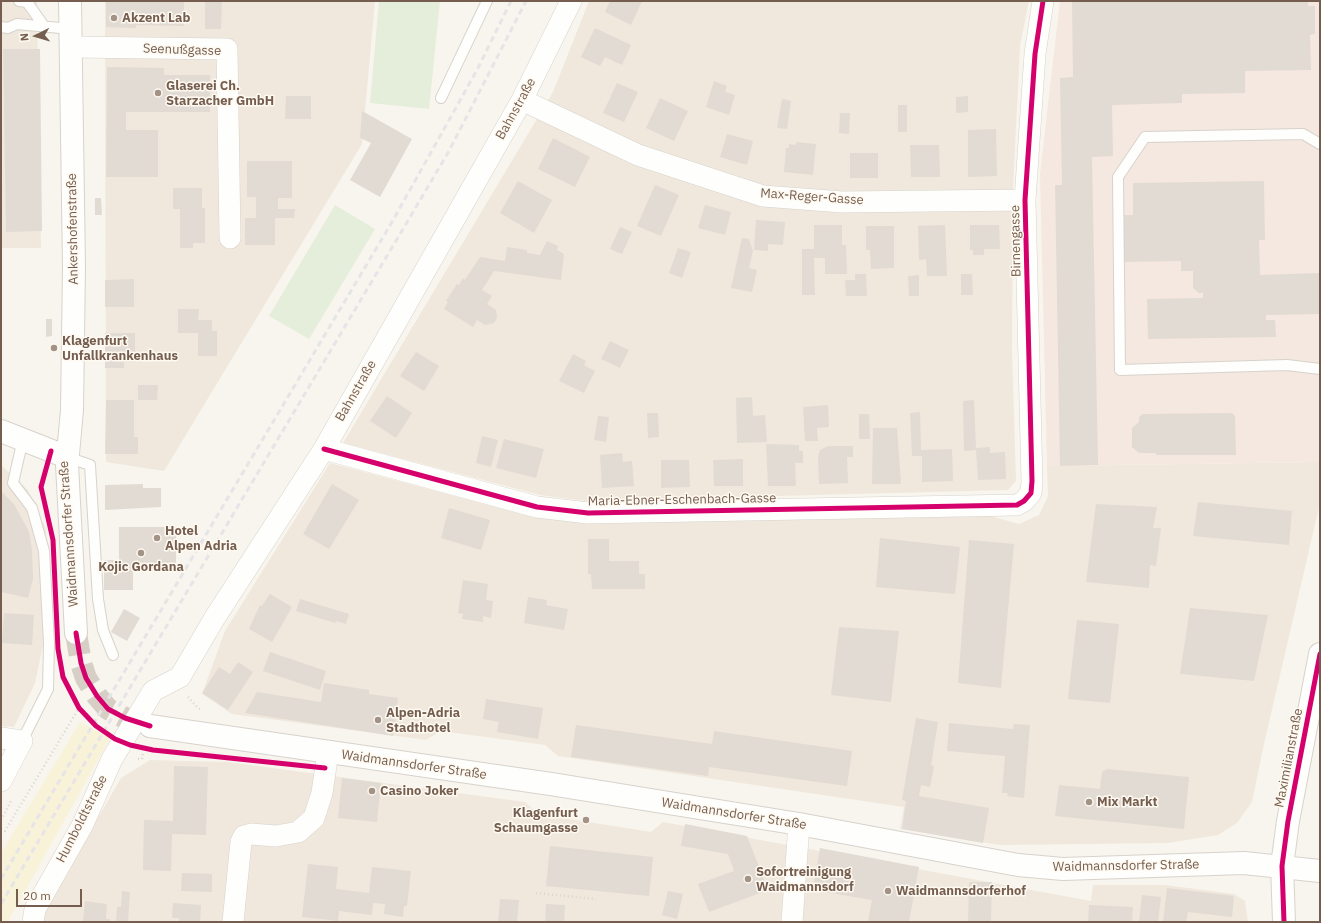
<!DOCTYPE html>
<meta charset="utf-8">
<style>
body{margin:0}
#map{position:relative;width:1321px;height:923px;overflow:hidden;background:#f8f5ee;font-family:"IBM Plex Sans",sans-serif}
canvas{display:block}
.frame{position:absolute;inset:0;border:2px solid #755e4f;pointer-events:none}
.north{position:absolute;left:16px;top:16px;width:40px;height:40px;-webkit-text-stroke:3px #fef9f1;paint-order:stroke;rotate:265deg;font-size:11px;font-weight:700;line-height:16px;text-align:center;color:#755e4f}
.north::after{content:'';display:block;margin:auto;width:14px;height:18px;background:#755e4f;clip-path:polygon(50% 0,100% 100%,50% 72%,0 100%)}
.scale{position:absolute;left:16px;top:889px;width:66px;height:18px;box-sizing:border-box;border:2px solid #755e4f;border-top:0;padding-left:5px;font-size:12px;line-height:14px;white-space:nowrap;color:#755e4f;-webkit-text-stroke:3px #fef9f1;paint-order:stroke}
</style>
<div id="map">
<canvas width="1321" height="923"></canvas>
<div class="frame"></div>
<div class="north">N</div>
<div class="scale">20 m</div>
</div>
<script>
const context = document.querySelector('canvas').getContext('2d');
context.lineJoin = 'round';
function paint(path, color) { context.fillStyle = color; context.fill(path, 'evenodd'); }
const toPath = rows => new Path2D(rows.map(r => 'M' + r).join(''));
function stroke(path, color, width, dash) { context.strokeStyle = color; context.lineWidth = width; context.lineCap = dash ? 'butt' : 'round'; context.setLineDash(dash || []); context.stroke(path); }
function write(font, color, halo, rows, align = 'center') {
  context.font = font + ' "IBM Plex Sans",sans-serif'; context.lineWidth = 3; context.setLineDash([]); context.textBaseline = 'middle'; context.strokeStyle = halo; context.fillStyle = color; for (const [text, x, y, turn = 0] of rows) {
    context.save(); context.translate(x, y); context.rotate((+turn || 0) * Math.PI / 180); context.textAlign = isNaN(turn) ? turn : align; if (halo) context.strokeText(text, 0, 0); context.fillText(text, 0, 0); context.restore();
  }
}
const residential = toPath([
 [1,1,37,1,41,248,1,248],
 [105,1,375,1,362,144,164,471,106,462],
 [589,1,1029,1,1020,46,1013,189,1012,351,1016,481,1008,490,586,501,540,495,343,443,553,92],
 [1320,462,1320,503,1264,744,1252,802,1237,823,1218,835,1168,843,1000,845,900,829,904,807,558,756,545,745,441,731,426,740,232,714,202,694,225,631,330,463,526,515,581,522,987,515,1019,524,1039,515,1048,496,1047,466],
 [1,465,28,490,46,529,46,602,43,645,35,683,14,727,1,726],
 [150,760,228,762,525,802,538,814,651,832,663,822,1091,901,1093,885,1165,885,1234,894,1245,901,1248,922,41,922,41,916,121,778]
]);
const commercial = toPath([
 [1060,1,1320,1,1320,462,1047,466,1040,174]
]);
const green = toPath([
 [379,1,440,1,429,109,370,103],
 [335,205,375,229,309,339,269,316]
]);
const sand = toPath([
 [80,722,110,738,18,904,7,922,1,922,1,853]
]);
const building = toPath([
 [106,1,184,1,184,26,136,25,136,28,106,27],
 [205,1,222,1,221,29,205,29],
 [610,1,642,1,631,25,605,12],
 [1072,1,1308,1,1308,6,1315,6,1315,34,1310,35,1311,70,1245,71,1245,93,1182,94,1182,103,1112,105,1113,156,1092,157,1098,465,1060,466,1055,185,1062,185,1060,78,1073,77],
 [595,28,631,45,622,65,605,57,600,66,581,57],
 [3,49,40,49,42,231,6,232],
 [107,67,164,68,164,75,210,75,210,112,126,112,126,130,158,130,158,177,106,177],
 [714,81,727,86,725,92,735,95,729,115,706,107],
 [617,83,638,92,624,122,603,113],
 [286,96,311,96,311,119,285,119],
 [968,96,968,112,956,113,956,97],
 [660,98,688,111,674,141,646,128],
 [782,99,791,101,787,129,777,128],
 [898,105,907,105,907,132,898,132],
 [362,111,412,139,380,197,350,180,371,143,360,138],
 [840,113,850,113,849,134,839,133],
 [996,129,997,176,968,177,968,130],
 [727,134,753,141,747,165,720,157],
 [553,138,590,157,575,187,538,169],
 [796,142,816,144,813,175,784,172,786,148,789,148,789,144,796,145],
 [910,145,939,145,940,177,911,177],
 [850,153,878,153,878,178,850,178],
 [247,161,292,161,292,198,278,198,278,209,295,209,294,218,275,218,275,245,245,245,245,218,256,218,256,197,247,197],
 [518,181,552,200,534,233,500,213],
 [1264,181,1265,240,1259,240,1260,275,1320,273,1320,314,1266,315,1266,320,1275,320,1276,337,1148,339,1147,299,1203,298,1203,293,1199,293,1193,288,1193,271,1181,271,1181,261,1121,262,1121,215,1133,215,1133,183],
 [655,185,679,195,661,236,637,226],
 [173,188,202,188,202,208,205,208,205,243,193,243,193,248,180,248,180,209,173,209],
 [95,198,101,198,102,215,95,215],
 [705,205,731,212,725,235,698,228],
 [756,220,785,222,783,245,768,244,768,251,754,250],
 [814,225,842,225,842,245,846,245,847,274,825,274,825,258,814,258,815,295,802,295,802,249,814,249],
 [945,225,947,276,927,276,926,259,919,260,918,226],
 [970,225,999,225,1000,249,984,249,984,255,973,255,973,250,970,250],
 [866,226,894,226,894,268,871,269,870,250,866,250],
 [620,227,632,232,622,254,610,249],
 [742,238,749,239,753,251,749,268,757,270,752,292,731,288],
 [547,241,558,246,557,250,564,254,561,280,494,271,482,290,492,296,487,304,496,310,497,318,494,323,485,325,477,320,473,327,444,309,448,302,446,301,457,284,459,285,463,278,465,280,480,257,505,261,507,247,527,250,527,253,540,255],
 [678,248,691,252,682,278,669,273],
 [855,274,866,274,867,296,846,296,845,280,855,280],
 [961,274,972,274,973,295,961,295],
 [919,275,919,296,909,296,908,276],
 [134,279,134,307,105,307,105,280],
 [178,309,199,309,198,320,212,320,212,331,217,331,217,356,198,356,198,333,178,333],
 [46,319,52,319,52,336,46,337],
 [105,333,135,333,135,362,124,362,124,368,105,368],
 [610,341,629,350,620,368,601,359],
 [416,352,439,366,424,391,400,376],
 [573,354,586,361,584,365,595,371,584,393,559,381],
 [138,385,158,385,157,400,138,400],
 [387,396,412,413,396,438,370,421],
 [752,397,753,416,765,415,767,442,737,443,736,398],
 [106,400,134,400,134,437,138,437,138,454,105,454],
 [974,400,976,448,990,447,990,453,1005,452,1006,479,978,480,976,450,964,451,963,401],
 [828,405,829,427,817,428,818,441,805,441,803,407],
 [920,412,921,450,952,449,953,481,922,482,922,456,912,456,910,413],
 [647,413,658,413,659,437,648,438],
 [1232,413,1235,416,1236,455,1156,455,1156,453,1139,453,1132,447,1132,428,1139,422,1139,417,1143,414],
 [859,414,869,414,870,439,859,439],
 [598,416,609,417,606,442,594,440],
 [873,428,897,428,901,484,872,484],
 [482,436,498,440,491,467,476,463],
 [504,439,544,449,536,478,496,468],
 [766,444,799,445,799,451,803,451,803,463,795,463,796,486,768,486],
 [828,446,853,446,853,457,847,457,848,483,819,484,818,457,820,450],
 [622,453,623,462,632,461,634,486,602,488,600,455],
 [743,459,743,486,714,486,713,460],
 [661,460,689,460,690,487,661,488],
 [143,484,143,488,161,488,161,507,105,510,105,485],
 [332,484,359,500,329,549,303,534],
 [1,491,14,504,29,532,32,550,33,579,28,598,1,592],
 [1198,502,1292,511,1289,545,1193,536],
 [1096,504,1157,507,1153,528,1161,528,1156,566,1150,565,1149,588,1086,582],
 [449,508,490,520,481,550,441,538],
 [119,527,176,527,176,563,133,563,133,590,104,590,104,560,119,560],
 [880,538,960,547,955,594,876,587],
 [588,539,609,539,609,561,639,561,639,574,645,574,645,589,592,589,591,574,588,574],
 [969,540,1014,544,1001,688,958,683],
 [463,580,488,584,486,600,493,601,491,618,483,616,483,622,462,619,463,614,458,613],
 [270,594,292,607,272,642,249,629,260,605,262,606],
 [528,597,547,600,546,605,568,609,564,630,524,623],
 [300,599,349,614,346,624,336,621,335,623,296,611],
 [1190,608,1268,615,1254,681,1180,674],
 [124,609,140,618,127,641,111,632],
 [4,613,34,615,32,645,2,643],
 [1077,620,1119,624,1110,703,1068,699],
 [839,627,899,631,891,702,831,695],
 [270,652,326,671,320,690,263,671],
 [238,662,253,672,228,710,202,693,219,667,230,674],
 [324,683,369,690,369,694,398,698,393,736,245,713,257,692,321,702],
 [486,699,543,708,538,739,497,732,499,722,483,719],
 [916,718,938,722,931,765,934,766,930,787,921,785,919,796,989,808,983,843,902,829,906,801,902,800],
 [949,723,1013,729,1014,724,1030,725,1024,798,1007,796,1008,793,1002,793,1005,756,947,751],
 [576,725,712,744,714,731,852,751,847,786,709,767,708,776,571,757],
 [174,766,208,767,206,835,172,834,171,871,143,870,144,820,173,821],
 [1107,769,1189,777,1184,829,1055,816,1059,785,1100,789,1102,772],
 [342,778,381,783,377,822,338,818],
 [685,824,747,836,768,890,709,912,698,884,734,871,728,854,681,846],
 [550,846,653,857,649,896,546,886],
 [820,848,919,867,909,922,868,921,872,900,813,890],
 [308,864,338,867,336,889,369,893,372,867,411,871,407,906,404,906,403,917,384,914,385,904,373,903,372,915,339,911,338,921,302,917],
 [182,873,212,874,212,892,181,891],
 [969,882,992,882,991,922,968,922],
 [1167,888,1234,896,1232,917,1188,912,1186,922,1163,922],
 [122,891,130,892,128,922,116,922,117,907,121,907],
 [668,891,683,894,677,919,662,915],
 [1142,895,1161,897,1158,922,1139,922],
 [500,899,519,900,517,922,498,922],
 [85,901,107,904,106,919,110,919,110,922,83,922],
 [173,903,201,905,200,922,179,922,179,918,172,918],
 [546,904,565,905,564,922,545,922],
 [1089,905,1133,907,1132,922,1088,922]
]);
const secondaryTunnel = toPath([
 [76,633,81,663,86,678,97,696,108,709,125,718,150,726]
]);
const path = toPath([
 [188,697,198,708,202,710],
 [138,759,142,759,143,752],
 [1,820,11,801],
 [1,829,5,831,79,708],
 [536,893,596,899]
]);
const lane = toPath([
 [19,1,27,2,44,26],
 [1,27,8,28,17,24,71,29],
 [441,98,487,1],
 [1320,144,1303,134,1145,137,1118,177,1120,370,1287,365,1320,369],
 [67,457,90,465,98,599,103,630,113,655],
 [22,741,48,689,49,643,44,551,32,508,13,483,23,439]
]);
const street = toPath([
 [71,47,227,49,230,238],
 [522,100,638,155,763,196,842,202,1025,200],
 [324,449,537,507,588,513,1017,505,1024,501,1031,493,1032,481,1025,200,1035,54,1043,1],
 [1,738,22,741,1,781],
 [33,922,35,909,83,824,112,759,153,691,180,677,214,619,324,449,522,100,571,1],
 [233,922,241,842,244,836,251,834,276,836,298,832,314,818,322,793,328,752],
 [792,922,799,824]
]);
const secondary = toPath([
 [70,1,74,267,72,410,67,465,76,633],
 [1,431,67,457],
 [150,726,551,784,799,824,1018,865,1063,869,1244,863,1320,871],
 [1284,922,1282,866,1288,821,1320,654]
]);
const rail = toPath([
 [1,879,392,222,477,70,511,1],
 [1,904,403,229,449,151,526,1]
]);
const cycleway = toPath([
 [324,449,537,507,588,513,1017,505,1024,501,1031,493,1032,481,1025,200,1035,54,1043,1],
 [51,451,41,487,53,540,58,649,63,677,79,708,96,726,115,739,130,745,153,750,325,768],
 [76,633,81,663,86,678,97,696,108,709,125,718,150,726],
 [1284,922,1282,866,1288,821,1320,654]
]);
const markers = [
 [114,18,4,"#a39387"],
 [158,93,4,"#a39387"],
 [54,348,4,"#a39387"],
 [157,538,4,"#a39387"],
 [141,553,4,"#a39387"],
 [378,720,4,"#a39387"],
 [372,791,4,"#a39387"],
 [1089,802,4,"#a39387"],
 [586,820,4,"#a39387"],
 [748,879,4,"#a39387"],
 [888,891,4,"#a39387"]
];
const poiNames = [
 ["Akzent Lab",122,18],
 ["Glaserei Ch.",166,86],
 ["Starzacher GmbH",166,101],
 ["Klagenfurt",62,341],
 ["Unfallkrankenhaus",62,356],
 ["Hotel",165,531],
 ["Alpen Adria",165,546],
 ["Kojic Gordana",141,567,"center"],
 ["Alpen-Adria",386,713],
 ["Stadthotel",386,728],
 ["Casino Joker",380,791],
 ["Mix Markt",1097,802],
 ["Klagenfurt",578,813,"right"],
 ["Schaumgasse",578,828,"right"],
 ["Sofortreinigung",756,872],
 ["Waidmannsdorf",756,887],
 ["Waidmannsdorferhof",896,891]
];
const streetNames = [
 ["Seenußgasse",182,50,2],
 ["Bahnstraße",516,109,-61],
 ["Max-Reger-Gasse",812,197,4],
 ["Ankershofenstraße",73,229,-91],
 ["Birnengasse",1016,241,-91],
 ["Bahnstraße",356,391,-60],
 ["Maria-Ebner-Eschenbach-Gasse",682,500,-1],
 ["Waidmannsdorfer Straße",69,534,-94],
 ["Maximilianstraße",1289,758,-79],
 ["Waidmannsdorfer Straße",414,765,8],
 ["Waidmannsdorfer Straße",734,814,9],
 ["Humboldtstraße",82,819,-63],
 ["Waidmannsdorfer Straße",1126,866,-1]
];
paint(residential, '#f0e8dd');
paint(commercial, '#f5e8e0');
paint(green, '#e5eeda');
paint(sand, '#f8f2d9');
paint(building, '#e2dbd3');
stroke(secondaryTunnel, '#d7cfc6', 22, [22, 11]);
stroke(lane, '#d7d2cc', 12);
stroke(street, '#d7d2cc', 22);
stroke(secondary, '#d8d2cc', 24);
stroke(path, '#dad5d0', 2.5, [1, 3]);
stroke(lane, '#fefefc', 10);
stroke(street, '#fefefc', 21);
stroke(secondary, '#fefefc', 22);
stroke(rail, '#e6e4e6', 3, [6, 4]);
stroke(cycleway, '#d6006c', 5);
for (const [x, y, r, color] of markers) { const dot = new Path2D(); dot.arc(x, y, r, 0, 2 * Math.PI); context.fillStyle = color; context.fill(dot); stroke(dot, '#fef9f1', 1.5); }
write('bold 13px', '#755e4f', '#fef9f1', poiNames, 'left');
write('13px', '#755e4f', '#fef9f1', streetNames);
</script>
